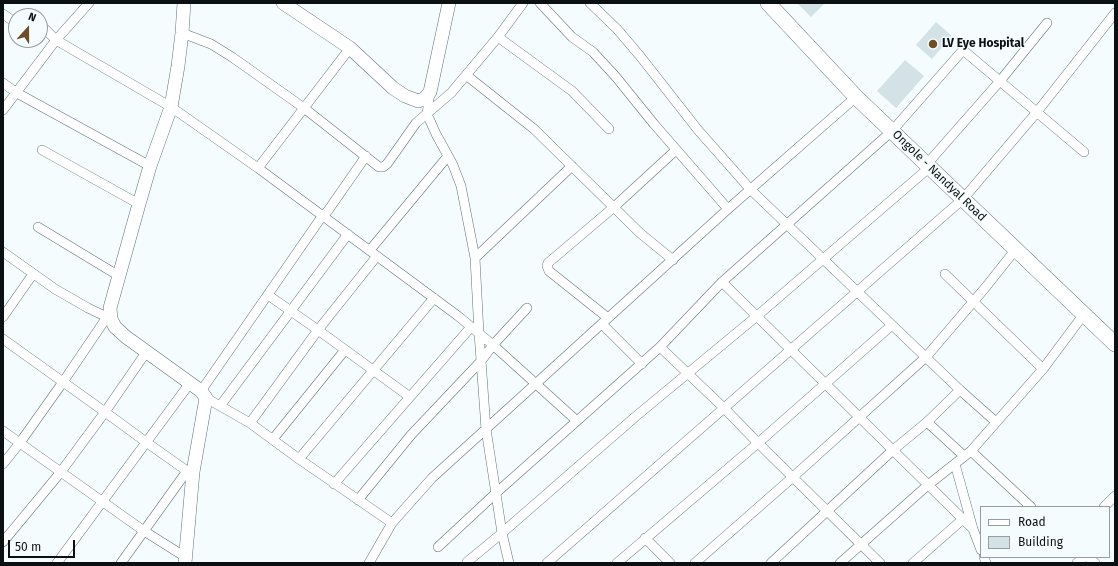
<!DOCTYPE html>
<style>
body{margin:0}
#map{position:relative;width:1118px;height:566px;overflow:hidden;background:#f5fcfe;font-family:"Fira Sans",sans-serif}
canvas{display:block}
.frame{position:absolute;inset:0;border:4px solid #0b1112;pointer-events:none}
.legend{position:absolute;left:980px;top:506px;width:130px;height:52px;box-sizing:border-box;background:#f5fcfe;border:1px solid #979ea0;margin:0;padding:5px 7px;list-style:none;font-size:12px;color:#0b1112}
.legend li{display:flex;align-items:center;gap:8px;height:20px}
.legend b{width:20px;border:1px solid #979ea0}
.north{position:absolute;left:8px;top:8px;width:40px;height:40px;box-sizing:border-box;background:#f5fcfe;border:1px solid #979ea0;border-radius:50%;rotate:21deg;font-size:11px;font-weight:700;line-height:16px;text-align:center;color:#0b1112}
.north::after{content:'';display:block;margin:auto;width:14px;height:18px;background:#704d26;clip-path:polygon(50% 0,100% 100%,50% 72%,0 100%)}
.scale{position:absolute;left:8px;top:540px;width:67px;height:18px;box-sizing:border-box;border:2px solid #0b1112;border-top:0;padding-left:5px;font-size:12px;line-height:14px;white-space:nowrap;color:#0b1112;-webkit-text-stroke:3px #f5fcfe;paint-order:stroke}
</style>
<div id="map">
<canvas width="1118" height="566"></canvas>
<div class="frame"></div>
<ul class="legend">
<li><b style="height:5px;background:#fff"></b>Road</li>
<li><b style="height:11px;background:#d2e2e7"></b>Building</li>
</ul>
<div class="north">N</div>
<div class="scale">50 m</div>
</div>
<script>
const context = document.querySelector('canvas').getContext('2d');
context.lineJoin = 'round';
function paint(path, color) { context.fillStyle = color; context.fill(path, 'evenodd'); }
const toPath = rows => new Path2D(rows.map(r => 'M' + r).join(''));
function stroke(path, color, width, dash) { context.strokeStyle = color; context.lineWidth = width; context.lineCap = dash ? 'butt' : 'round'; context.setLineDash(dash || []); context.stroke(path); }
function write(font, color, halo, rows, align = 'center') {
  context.font = font + ' "Fira Sans",sans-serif'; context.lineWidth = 3; context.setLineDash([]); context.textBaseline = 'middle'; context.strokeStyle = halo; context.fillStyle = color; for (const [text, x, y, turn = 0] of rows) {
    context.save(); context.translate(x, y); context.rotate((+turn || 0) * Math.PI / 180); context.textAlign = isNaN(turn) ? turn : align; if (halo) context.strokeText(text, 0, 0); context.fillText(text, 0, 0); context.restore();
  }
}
const building = toPath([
 [797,3,825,3,811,17],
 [936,22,952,36,932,59,916,45],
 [905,60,924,76,896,108,877,91]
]);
const minor = toPath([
 [540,3,572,37,593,52,616,77,654,124,728,209],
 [590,3,617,29,640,56,698,130,751,190,960,390,996,422],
 [3,14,16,23],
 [40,26,46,30,56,40,171,107,258,168,458,316,493,345,577,421],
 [182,33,211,44,232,57,304,108,379,167,383,167,387,164,416,123,451,93,498,37,523,3],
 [498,37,572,91,609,129],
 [466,75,534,129,640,233,673,260],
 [3,83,17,93,150,166],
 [430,92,427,114,436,134,453,165,461,186,475,258,479,333,486,429,502,533,509,563],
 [3,110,56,40,89,3],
 [42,150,139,204],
 [927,164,1000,81,1047,23],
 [258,168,350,48],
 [38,227,119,276],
 [370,250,448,156],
 [3,252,55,289,88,308,111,319],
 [475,258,572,166],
 [945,274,1043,369],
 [722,282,973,529],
 [268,295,318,330,410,397],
 [3,317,33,274],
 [608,318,549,271,547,266,548,263,614,207,676,150],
 [602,324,642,364],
 [3,339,105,412,146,442,187,471,193,472],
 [660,347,724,408,758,443,880,563],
 [201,391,323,215,327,212,366,156],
 [206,398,250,423,299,459,392,523,432,478,728,209,856,97],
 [220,406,348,234],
 [927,422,964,456],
 [250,423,318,330,377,256],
 [3,431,144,531,187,558],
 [273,439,345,350],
 [971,451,1031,507],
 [299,459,434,298],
 [3,464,19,444,63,382,107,317],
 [955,464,973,529,981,550],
 [334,484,471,327],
 [358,500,411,435,481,361,493,345,527,308],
 [1104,507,1115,496],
 [645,538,670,563],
 [3,542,60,473,105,412,147,351],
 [438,547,496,493,660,347,722,282,892,131,963,50,1084,152],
 [984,557,986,563],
 [1088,557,1095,563],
 [467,562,502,533,635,417,757,316,930,167],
 [57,563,190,383],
 [121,563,187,471],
 [369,563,392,523],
 [547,563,963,199,1037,112,1115,13],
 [617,563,758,443,892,325],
 [695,563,793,477,926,357,985,288,1016,249],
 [771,563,893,450,927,422,960,390],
 [840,563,928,485,971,451,1043,369,1084,314],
 [913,563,963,519],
 [1077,563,1084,557]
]);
const secondary = toPath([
 [184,3,182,33,178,66,171,107,150,166,139,204,110,308,111,319,115,327,126,337,201,391,206,398,193,472,185,563],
 [283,3,350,48,393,88,405,96,418,101,424,99,430,92,449,3]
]);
const primary = toPath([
 [768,3,856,97,1115,344]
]);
const markers = [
 [933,44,5,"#704d26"]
];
const poiNames = [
 ["LV Eye Hospital",942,44]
];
const streetNames = [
 ["Ongole - Nandyal Road",939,176,44]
];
paint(building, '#d2e2e7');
stroke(minor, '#637276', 10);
stroke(secondary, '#637276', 14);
stroke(primary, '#637276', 16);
stroke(minor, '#fff', 9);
stroke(secondary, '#fff', 13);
stroke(primary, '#fff', 15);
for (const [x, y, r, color] of markers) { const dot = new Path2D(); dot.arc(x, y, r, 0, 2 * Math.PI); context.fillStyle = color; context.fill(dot); stroke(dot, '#f5fcfe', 1.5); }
write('bold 12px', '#0b1112', '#f5fcfe', poiNames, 'left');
write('12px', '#0b1112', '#f5fcfe', streetNames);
</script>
